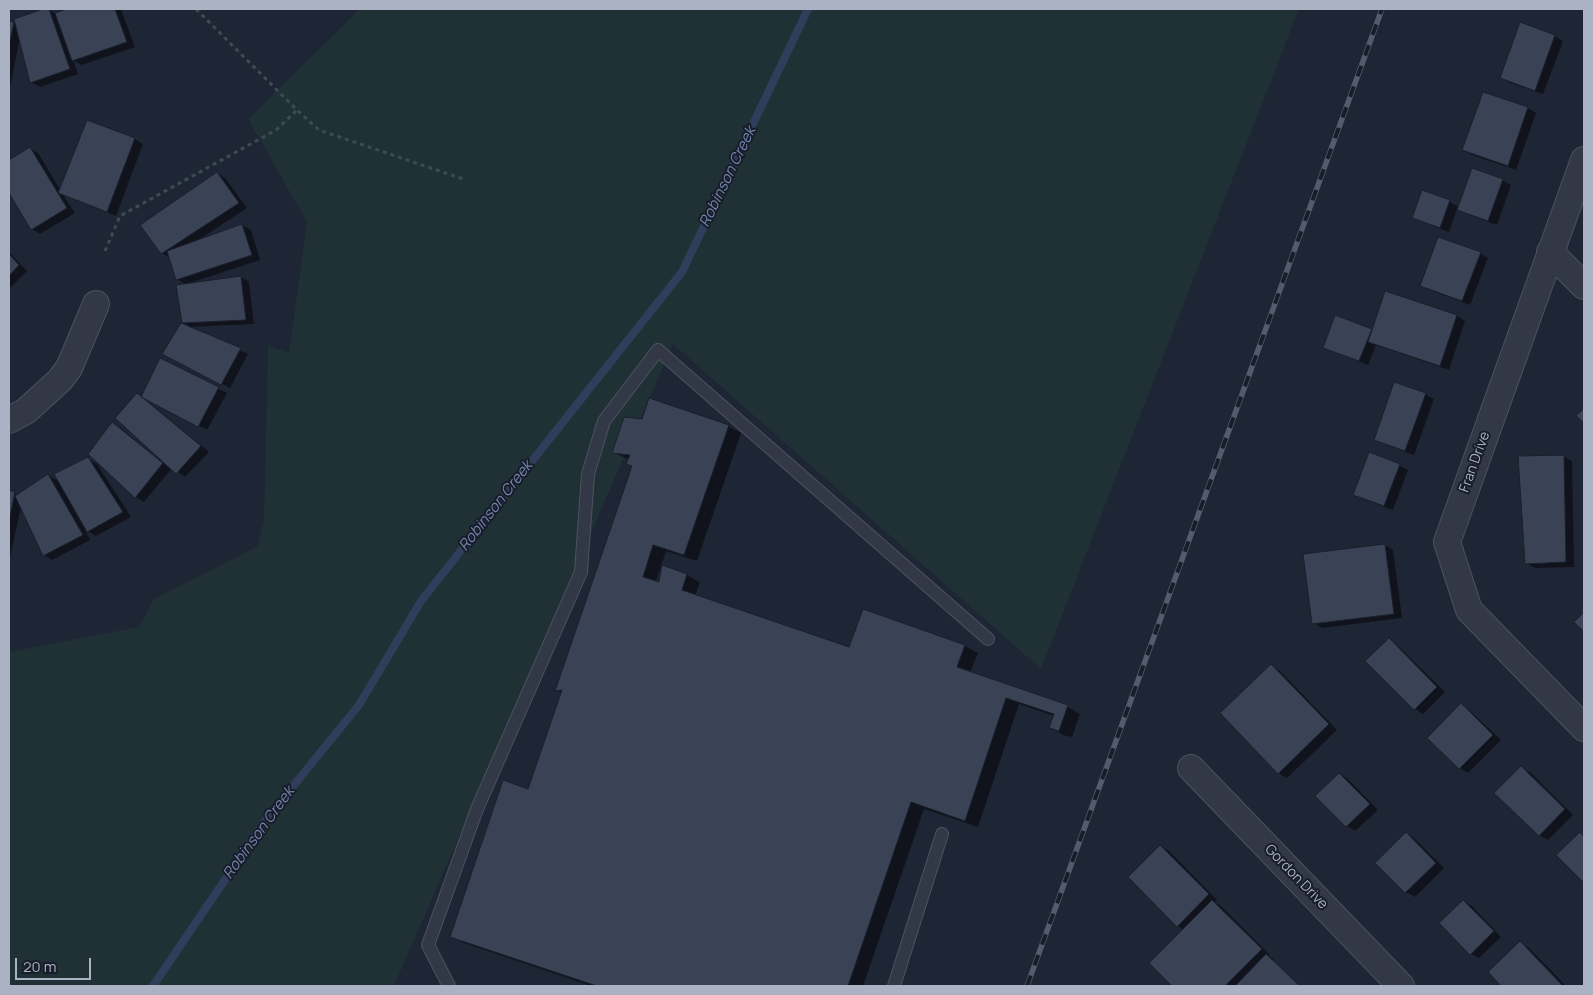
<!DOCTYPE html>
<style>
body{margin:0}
#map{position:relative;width:1593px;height:995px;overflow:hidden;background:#1e2535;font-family:Manrope,sans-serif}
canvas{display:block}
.frame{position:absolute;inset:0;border:10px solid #abb2c3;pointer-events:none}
.scale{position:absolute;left:15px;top:958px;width:76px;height:22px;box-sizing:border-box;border:2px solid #abb2c3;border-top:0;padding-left:6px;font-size:15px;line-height:18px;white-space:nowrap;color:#abb2c3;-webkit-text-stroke:4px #181d2a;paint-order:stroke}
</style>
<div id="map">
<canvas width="1593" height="995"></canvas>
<div class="frame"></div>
<div class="scale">20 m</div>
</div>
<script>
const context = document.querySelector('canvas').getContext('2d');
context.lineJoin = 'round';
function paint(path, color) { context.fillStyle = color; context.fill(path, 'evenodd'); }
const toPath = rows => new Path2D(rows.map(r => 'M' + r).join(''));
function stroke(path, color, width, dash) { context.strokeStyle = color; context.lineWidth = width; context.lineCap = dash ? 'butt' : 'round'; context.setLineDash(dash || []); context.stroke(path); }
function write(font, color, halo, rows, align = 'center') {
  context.font = font + ' Manrope,sans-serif'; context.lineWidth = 4; context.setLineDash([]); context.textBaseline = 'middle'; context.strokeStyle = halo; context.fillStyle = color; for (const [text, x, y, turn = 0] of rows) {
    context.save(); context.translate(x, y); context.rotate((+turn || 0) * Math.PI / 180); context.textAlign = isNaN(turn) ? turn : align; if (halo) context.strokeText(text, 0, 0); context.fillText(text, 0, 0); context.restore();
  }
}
const green = toPath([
 [360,9,1299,9,1041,669,673,344,394,986,9,986,9,652,139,627,154,599,258,546,264,520,268,346,289,353,307,222,248,119]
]);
const shadow = toPath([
 [47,9,57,14,70,9,121,9,135,47,82,65,73,60,78,74,40,87,31,82,20,37,9,93,9,22,17,25,16,20],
 [1554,36,1563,41,1543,94,1510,83,1502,78],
 [1483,93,1528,108,1536,113,1516,170,1472,155,1464,150],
 [88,122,135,139,143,144,116,216,63,195,75,213,40,234,32,229,9,191,9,161,30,149,38,153,61,191],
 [217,173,225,178,247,208,200,239,242,225,251,230,260,260,187,284,241,277,249,282,254,324,189,327,248,354,230,388,172,358,188,325,183,322,187,285,177,279,170,258,162,253,142,226],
 [1502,180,1511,185,1497,225,1467,214,1457,209,1449,232,1422,222,1414,217,1423,192,1450,202,1459,207],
 [9,252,27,271,9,289],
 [1480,253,1488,258,1470,305,1430,290,1421,286],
 [1386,292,1457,316,1465,321,1449,370,1376,345,1368,365,1325,347,1336,317,1373,331],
 [160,359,227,393,207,430,145,397,144,398,209,452,185,477,172,468,144,502,136,497,113,424,121,428,156,457,157,455,142,398],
 [1425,394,1434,399,1414,455,1384,444,1375,439],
 [728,426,741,433,697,561,666,551,656,582,660,584,663,567,687,575,700,582,695,596,850,649,863,611,965,646,978,653,970,673,1068,707,1080,714,1072,737,1063,735,1050,727,1054,716,1019,704,978,827,924,809,863,986,591,986,464,943,451,936,529,790,562,693,557,690,633,467,628,464,629,460,613,452],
 [1563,456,1572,461,1574,567,1535,568,1527,563],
 [88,459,97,464,131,517,96,536,85,530,90,540,52,560,44,555,21,507,9,562,9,491,19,495,48,475,60,482],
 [1399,465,1408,470,1393,510,1363,499,1355,495],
 [1385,545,1393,550,1402,618,1322,628,1314,623],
 [1389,640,1397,645,1445,692,1423,714,1415,709,1367,661],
 [1272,666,1280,671,1337,730,1287,778,1278,773],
 [1461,705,1469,710,1501,740,1468,773,1460,768,1428,738],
 [1521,768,1530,772,1573,815,1548,840,1539,835],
 [1340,774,1348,779,1378,810,1355,831,1347,826,1317,796],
 [1406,833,1414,838,1444,868,1415,897,1406,892,1376,863],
 [1160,846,1169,851,1217,900,1214,902,1221,906,1270,955,1268,956,1274,959,1272,961,1298,986,1174,986,1150,963,1184,930,1177,926],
 [1463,901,1472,906,1501,937,1479,958,1471,954],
 [1520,943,1529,948,1566,986,1503,986,1490,972]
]);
const stream = toPath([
 [153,986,264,822,359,705,421,601,682,272,808,9]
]);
const building = toPath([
 [43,9,49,9,70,69,30,83,14,19,43,9],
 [67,9,115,9,127,42,72,61,55,13,67,9],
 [9,21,14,22,9,47,9,21],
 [1520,22,1555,35,1535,91,1500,78,1520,22],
 [1483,92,1528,107,1508,166,1462,150,1483,92],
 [87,120,135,138,107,212,58,193,87,120],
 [30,147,67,208,31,230,9,193,9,160,30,147],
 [1472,168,1503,179,1488,221,1457,210,1472,168],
 [217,172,239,203,161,254,140,225,217,172],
 [1422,190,1450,200,1440,228,1412,218,1422,190],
 [242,224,252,255,176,280,167,251,242,224],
 [1438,237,1481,252,1462,301,1420,286,1438,237],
 [9,254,19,265,9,276,9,254],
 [241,276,246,320,182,323,176,285,241,276],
 [1385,291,1457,315,1440,366,1368,342,1385,291],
 [1335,315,1372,329,1359,361,1323,348,1335,315],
 [181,323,241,348,221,385,162,354,181,323],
 [160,358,219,387,198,427,141,397,160,358],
 [1394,382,1426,393,1405,451,1374,440,1394,382],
 [137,393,201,446,176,474,115,418,137,393],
 [649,398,729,425,684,555,653,545,643,577,659,582,662,565,687,574,682,590,849,647,863,609,965,645,957,667,1068,705,1059,731,1049,728,1054,714,1006,698,965,821,911,802,848,986,597,986,450,937,503,780,528,789,562,690,555,691,632,466,626,464,630,455,612,453,624,417,642,419,649,398],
 [1584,408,1584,423,1576,416,1584,408],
 [112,422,163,463,135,498,88,454,112,422],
 [1369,452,1400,464,1384,506,1353,495,1369,452],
 [1564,455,1566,562,1525,564,1518,456,1564,455],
 [88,457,123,512,87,532,54,474,88,457],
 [48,474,83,535,43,556,15,496,48,474],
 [9,490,15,492,9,521,9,490],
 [1385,544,1394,614,1312,624,1303,554,1385,544],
 [1584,612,1584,632,1574,622,1584,612],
 [1389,638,1437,687,1414,710,1365,661,1389,638],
 [1271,664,1329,724,1278,774,1220,713,1271,664],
 [1461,703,1493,735,1459,769,1427,738,1461,703],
 [1521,766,1565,809,1539,836,1494,793,1521,766],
 [1339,773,1370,804,1346,827,1315,796,1339,773],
 [1406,832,1436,863,1405,893,1375,863,1406,832],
 [1580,832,1584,837,1584,883,1556,855,1580,832],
 [1160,845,1209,894,1177,927,1128,877,1160,845],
 [1212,900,1262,949,1225,986,1172,986,1149,963,1212,900],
 [1463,900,1494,931,1470,955,1439,923,1463,900],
 [1520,941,1563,986,1501,986,1488,972,1520,941],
 [1266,954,1300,986,1235,986,1266,954]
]);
const path = toPath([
 [196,9,297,110,319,130,466,180],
 [105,251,120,216,276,130,297,110]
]);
const lane = toPath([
 [449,986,428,945,477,809,581,572,588,474,604,421,658,350,988,639],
 [894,986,942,834]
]);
const street = toPath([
 [1584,160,1447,542,1469,610,1584,728],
 [1550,252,1584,286],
 [9,420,26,411,60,380,69,368,96,304],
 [1191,768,1401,986]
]);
const rail = toPath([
 [1027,986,1382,9]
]);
const streetNames = [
 ["Fran Drive",1475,462,-70],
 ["Gordon Drive",1296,877,46]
];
const waterNames = [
 ["Robinson Creek",728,177,-64],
 ["Robinson Creek",496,506,-52],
 ["Robinson Creek",259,833,-54]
];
paint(green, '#203136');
paint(shadow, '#0007');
stroke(stream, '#303d5b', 8);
paint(building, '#3a4356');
stroke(building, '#1a1f2c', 1);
stroke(lane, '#4c5261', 14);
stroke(street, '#4c5261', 28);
stroke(path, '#3b4d51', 3, [4, 4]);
stroke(lane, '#323846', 12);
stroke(street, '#323846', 26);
stroke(rail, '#535b6d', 5.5);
stroke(rail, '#181d2a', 4, [11]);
write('14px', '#abb2c3', '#181d2a', streetNames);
write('italic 15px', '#7385ad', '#181d2a', waterNames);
</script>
